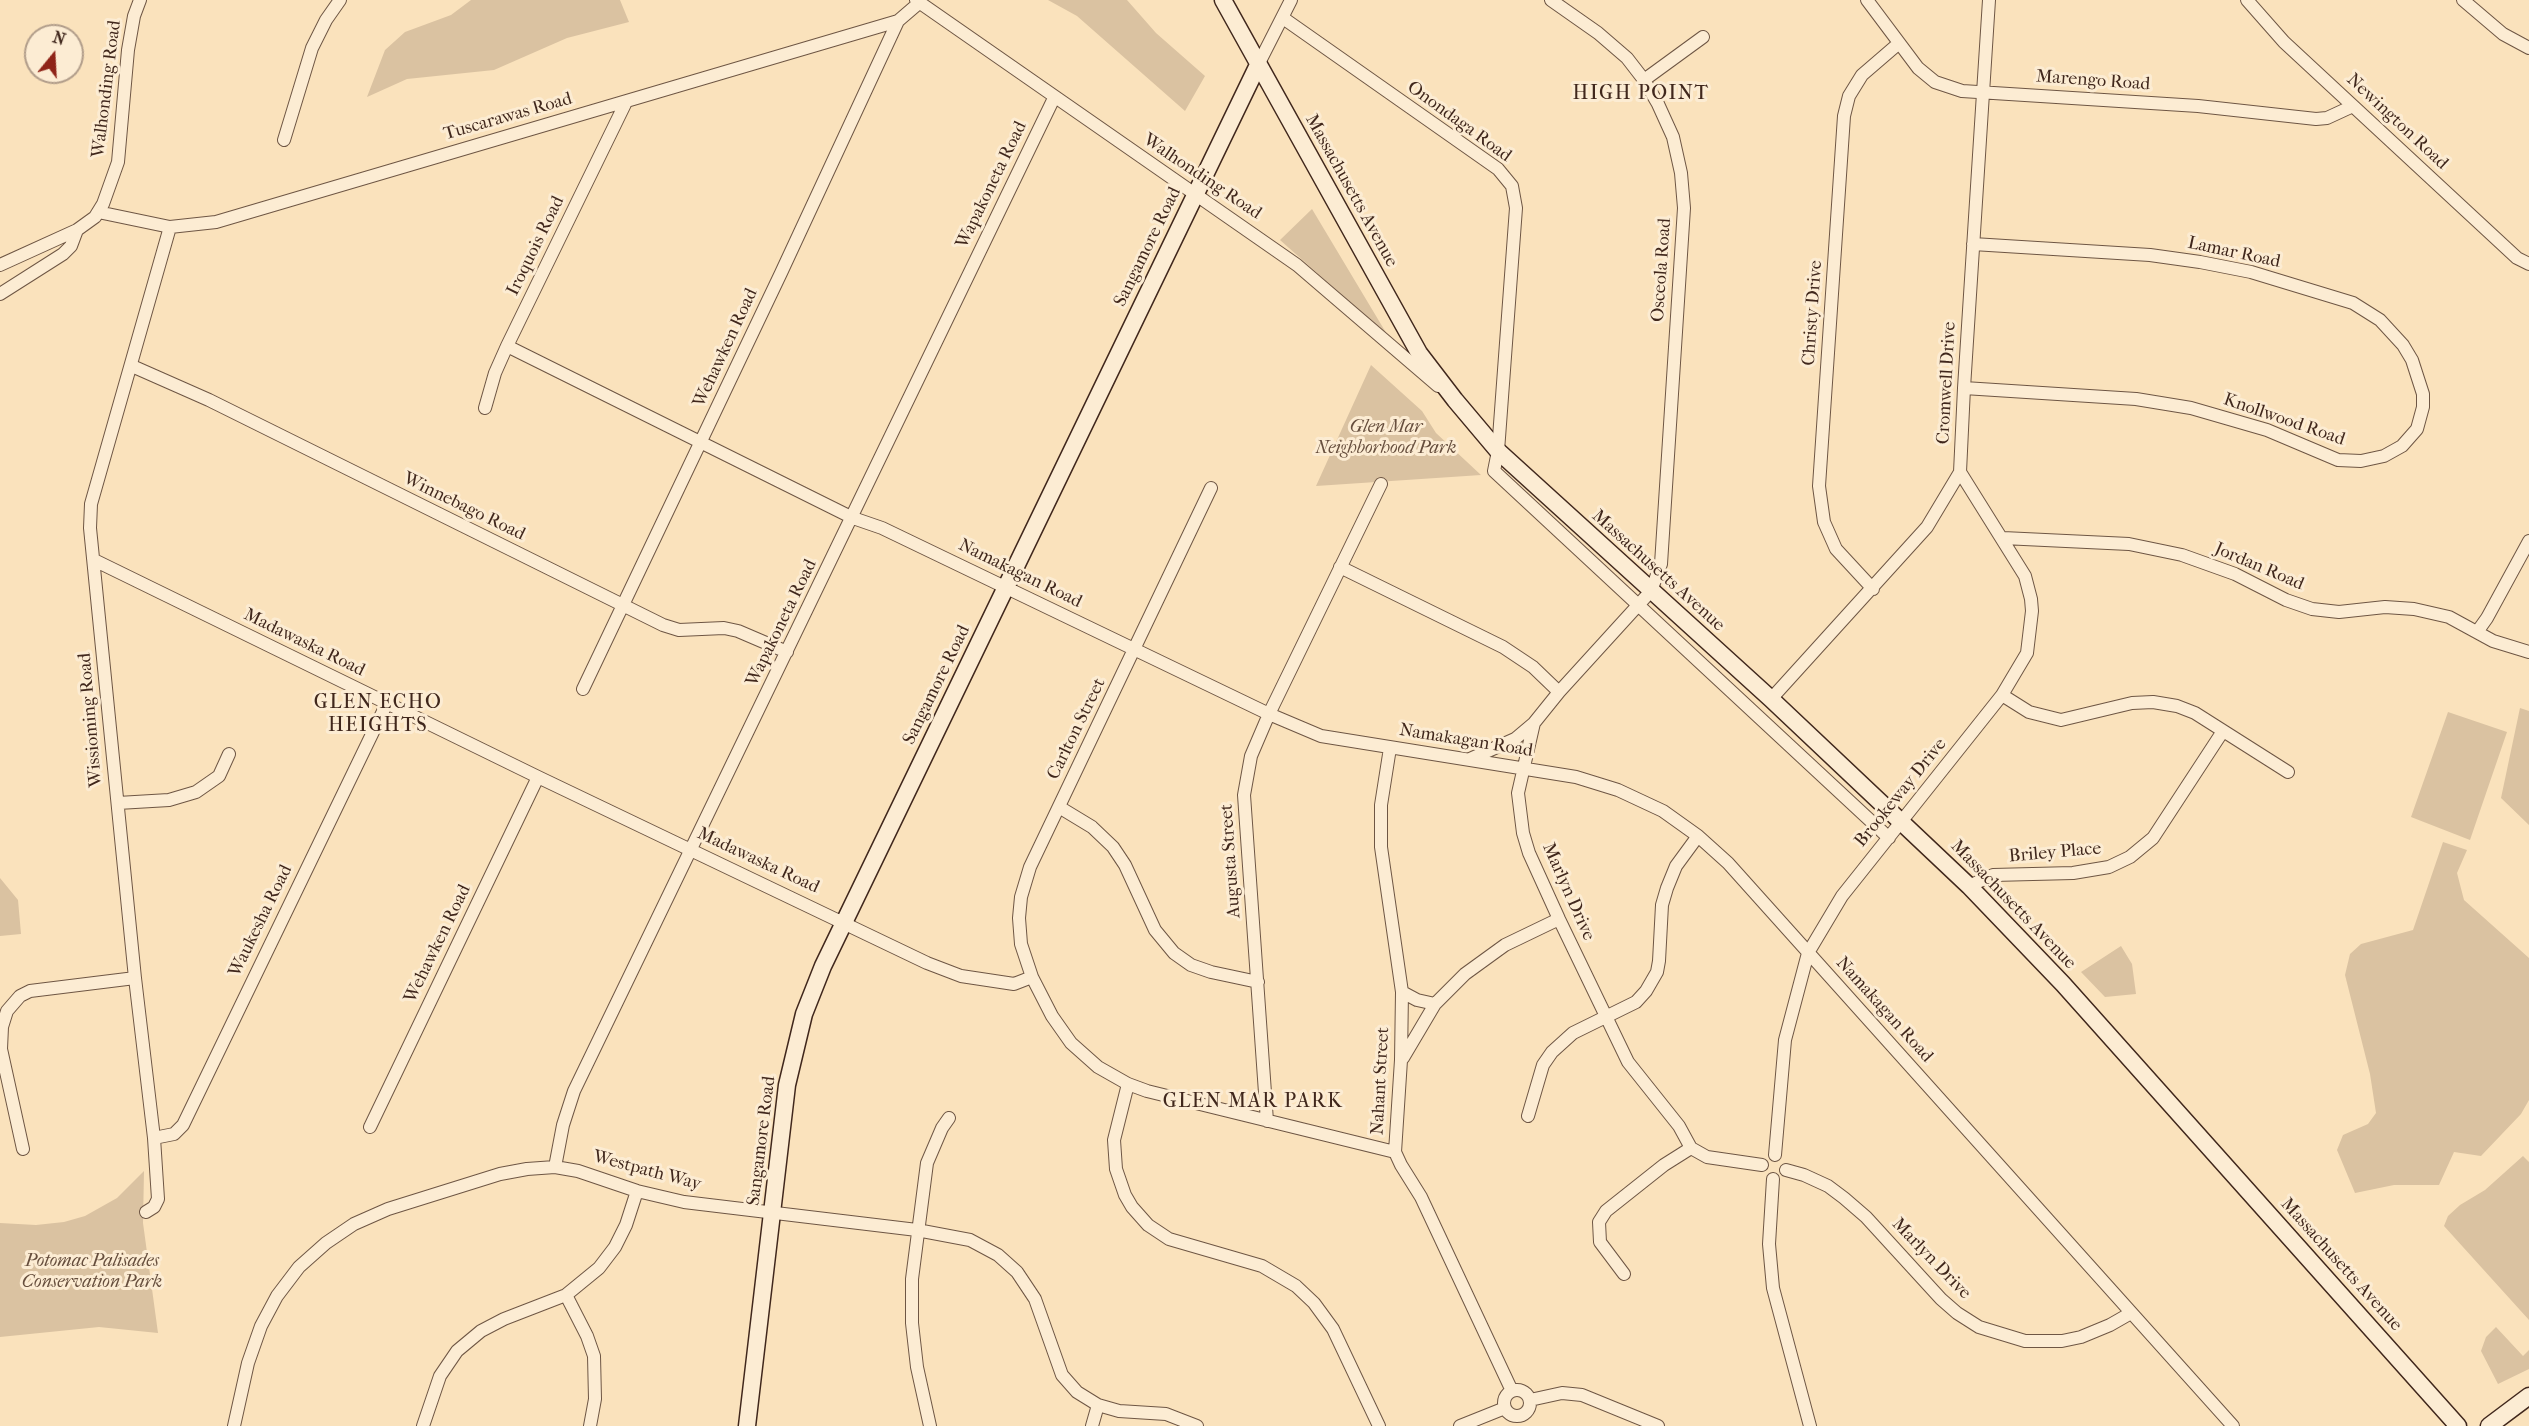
<!DOCTYPE html>
<style>
body{margin:0}
#map{position:relative;width:2529px;height:1426px;overflow:hidden;background:#fae2bc;font-family:"IM FELL French Canon",serif}
canvas{display:block}
.north{position:absolute;left:24px;top:24px;width:60px;height:60px;box-sizing:border-box;background:#fcecd3;border:2px solid #b19d8a;border-radius:50%;rotate:18deg;font-size:16px;font-weight:700;line-height:24px;text-align:center;color:#40271c}
.north::after{content:'';display:block;margin:auto;width:21px;height:27px;background:#8f2418;clip-path:polygon(50% 0,100% 100%,50% 72%,0 100%)}
</style>
<div id="map">
<canvas width="2529" height="1426"></canvas>
<div class="north">N</div>
</div>
<script>
const context = document.querySelector('canvas').getContext('2d');
context.lineJoin = 'round';
function paint(path, color) { context.fillStyle = color; context.fill(path, 'evenodd'); }
const toPath = rows => new Path2D(rows.map(r => 'M' + r).join(''));
function stroke(path, color, width, dash) { context.strokeStyle = color; context.lineWidth = width; context.lineCap = dash ? 'butt' : 'round'; context.setLineDash(dash || []); context.stroke(path); }
function write(font, color, halo, rows, align = 'center') {
  context.font = font + ' "IM FELL French Canon",serif'; context.lineWidth = 6; context.setLineDash([]); context.textBaseline = 'middle'; context.strokeStyle = halo; context.fillStyle = color; for (const [text, x, y, turn = 0] of rows) {
    context.save(); context.translate(x, y); context.rotate((+turn || 0) * Math.PI / 180); context.textAlign = isNaN(turn) ? turn : align; if (halo) context.strokeText(text, 0, 0); context.fillText(text, 0, 0); context.restore();
  }
}
const green = toPath([
 [471,0,620,0,629,22,567,38,494,70,407,79,367,97,385,50,405,32,451,15],
 [1048,0,1127,0,1156,33,1205,76,1185,111,1077,16],
 [1312,209,1388,336,1280,240],
 [1371,365,1422,411,1436,433,1481,475,1316,486],
 [2520,708,2529,711,2529,825,2501,798],
 [2448,712,2507,732,2470,840,2411,817],
 [2443,842,2467,850,2457,873,2464,900,2529,958,2529,1100,2521,1114,2481,1156,2454,1152,2439,1185,2394,1185,2355,1193,2337,1150,2343,1135,2368,1124,2376,1113,2370,1074,2345,975,2350,954,2361,944,2413,930],
 [0,878,18,900,21,934,0,936],
 [2121,946,2132,964,2136,994,2105,997,2081,972],
 [2523,1156,2529,1162,2529,1320,2444,1226,2448,1216,2460,1205,2485,1190],
 [144,1171,143,1223,158,1333,99,1327,0,1337,0,1223,36,1225,64,1222,85,1216,117,1198],
 [2496,1327,2523,1356,2529,1350,2529,1369,2498,1384,2481,1351,2486,1337]
]);
const street = toPath([
 [916,0,1297,265,1438,386],
 [1551,0,1598,33,1627,58,1644,80,1658,104,1673,137,1681,173,1684,208,1661,564,1651,591,1559,692,1534,723,1518,793,1523,833,1529,853,1559,919,1628,1062,1679,1126,1691,1148,1707,1157,1762,1165],
 [1867,0,1918,68,1935,82,1962,91,2198,106,2316,119,2327,118,2353,106],
 [2247,0,2284,42,2517,258,2529,264],
 [2463,0,2503,34,2529,48],
 [1283,18,1498,169,1512,186,1516,208,1498,451,1494,471,1889,838],
 [1258,65,1291,0],
 [1644,80,1703,37],
 [284,140,312,48,326,20,340,0],
 [98,212,170,227,216,222,898,21,919,3],
 [0,265,77,230,95,217,103,204,118,162,128,50,134,16,140,0],
 [0,294,63,254,71,246,77,230],
 [507,346,853,518,882,528,1269,714,1321,736,1576,777,1618,790,1663,811,1698,836,1728,863,2233,1426],
 [132,366,209,400,663,625,679,630,724,628,738,631,787,652],
 [1964,388,2136,399,2191,408,2267,430,2338,460,2361,461,2384,456,2402,446,2417,429,2423,407,2423,394,2412,360,2403,345,2380,320,2353,303,2251,272,2200,262,2150,255,1973,244],
 [485,408,495,373,507,346,626,102],
 [1211,488,1030,867,1021,897,1019,918,1021,944,1032,977,1052,1016,1071,1043,1098,1067,1128,1084,1147,1091,1395,1152],
 [2003,538,2129,544,2182,555,2235,574,2286,600,2312,609,2339,612,2385,607,2414,609,2449,617,2493,641,2529,652],
 [94,560,538,777,927,963,961,976,1014,984,1032,977],
 [1340,567,1503,647,1533,667,1559,692],
 [1873,589,1836,549,1824,522,1819,486,1844,116,1849,96,1862,75,1898,44],
 [2477,632,2487,618,2529,541],
 [583,689,781,273,898,21],
 [2002,695,2029,712,2061,720,2132,703,2153,702,2177,706,2195,713,2288,772],
 [1771,699,1927,527,1960,472,1964,388,1989,0],
 [1390,748,1381,805,1381,847,1402,992,1401,1060,1395,1152,1401,1165,1421,1197,1512,1391],
 [1470,759,1515,739,1534,723],
 [118,803,169,800,196,792,219,776,229,754],
 [1059,807,1092,827,1113,847,1125,865,1155,930,1174,953,1191,965,1211,972,1258,982],
 [1969,886,1993,875,2073,873,2109,867,2130,857,2153,838,2223,731],
 [1402,992,1417,1000,1435,1004],
 [1403,1058,1435,1004,1465,974,1505,945,1559,919],
 [1128,1084,1114,1140,1116,1169,1125,1195,1132,1207,1148,1225,1169,1239,1262,1266,1296,1286,1314,1303,1333,1329,1379,1426],
 [1528,1116,1543,1065,1552,1052,1573,1033,1636,1002,1646,991,1657,972,1659,961,1662,905,1667,888,1676,866,1698,836],
 [1267,1121,1244,795,1251,756,1269,714,1381,484],
 [370,1127,538,777],
 [154,1138,174,1134,183,1125,387,703],
 [23,1149,1,1049,2,1027,7,1011,20,996,30,991,135,978],
 [1775,1155,1785,1040,1808,953,1842,896,2002,695,2027,653,2032,611,2031,599,2025,576,1960,472],
 [555,1167,563,1125,574,1091,1054,98],
 [1786,1170,1804,1175,1828,1186,1844,1198,1866,1217,1941,1299,1957,1313,1979,1327,2025,1341,2062,1341,2081,1337,2110,1325,2131,1313],
 [1773,1179,1769,1244,1773,1288,1810,1426],
 [146,1212,154,1207,158,1199,154,1138,135,978,90,528,91,504,170,227],
 [1624,1274,1600,1242,1599,1222,1606,1211,1664,1165,1691,1148],
 [566,1295,587,1336,594,1356,595,1399,590,1426],
 '1504 1403a13 13 0 1 1 26 0a13 13 0 1 1-26 0Z',
 [1530,1400,1562,1393,1582,1395,1658,1426],
 [234,1426,248,1363,261,1326,277,1296,299,1267,326,1243,354,1224,388,1209,500,1174,527,1169,555,1167,578,1171,637,1191,684,1202,917,1230,970,1240,998,1255,1017,1272,1035,1299,1062,1375,1077,1392,1098,1405,1119,1411,1166,1414,1197,1426],
 [423,1426,440,1376,457,1351,481,1331,504,1319,566,1295,599,1268,615,1247,626,1225,637,1191],
 [930,1426,917,1367,912,1323,912,1279,927,1163,942,1128,949,1118],
 [1092,1426,1098,1405],
 [1460,1426,1505,1408]
]);
const secondary = toPath([
 [1223,0,1419,353,1455,400,1498,451,1771,699,1969,886,2063,984,2458,1426],
 [747,1426,787,1085,804,1014,823,966,1258,65],
 [2489,1426,2529,1396]
]);
const streetNames = [
 ["Marengo Road",2093,81,4],
 ["Walhonding Road",107,89,-83],
 ["Tuscarawas Road",508,117,-16],
 ["Onondaga Road",1459,122,36],
 ["Newington Road",2397,122,43],
 ["Walhonding Road",1202,177,34],
 ["Wapakoneta Road",992,185,-64],
 ["Massachusetts Avenue",1351,191,61],
 ["Iroquois Road",536,246,-64],
 ["Sangamore Road",1148,247,-64],
 ["Lamar Road",2234,253,12],
 ["Osceola Road",1662,270,-86],
 ["Christy Drive",1813,313,-86],
 ["Wehawken Road",726,348,-65],
 ["Cromwell Drive",1947,383,-87],
 ["Knollwood Road",2284,420,19],
 ["Winnebago Road",464,507,26],
 ["Jordan Road",2259,567,23],
 ["Massachusetts Avenue",1658,571,42],
 ["Namakagan Road",1020,574,26],
 ["Wapakoneta Road",782,623,-64],
 ["Madawaska Road",304,643,26],
 ["Sangamore Road",937,685,-64],
 ["Wissioming Road",91,720,-95],
 ["Carlton Street",1077,729,-64],
 ["Namakagan Road",1466,741,9],
 ["Brookeway Drive",1901,793,-51],
 ["Briley Place",2055,853,-5],
 ["Madawaska Road",758,861,25],
 ["Augusta Street",1231,861,-94],
 ["Marlyn Drive",1568,892,66],
 ["Massachusetts Avenue",2013,905,46],
 ["Waukesha Road",261,921,-64],
 ["Wehawken Road",438,944,-64],
 ["Namakagan Road",1884,1010,48],
 ["Nahant Street",1381,1081,-87],
 ["Sangamore Road",762,1141,-83],
 ["Westpath Way",647,1171,15],
 ["Marlyn Drive",1931,1259,46],
 ["Massachusetts Avenue",2341,1265,48]
];
const parkNames = [
 ["Glen Mar",1386,428],
 ["Neighborhood Park",1386,449],
 ["Potomac Palisades",92,1262],
 ["Conservation Park",92,1283]
];
const neighbourhoodNames = [
 ["HIGH POINT",1641,94],
 ["GLEN ECHO",378,703],
 ["HEIGHTS",378,726],
 ["GLEN MAR PARK",1253,1102]
];
paint(green, '#dac2a1');
stroke(street, '#6e5644', 14);
stroke(secondary, '#40271c', 19);
stroke(street, '#fcecd3', 12);
stroke(secondary, '#fcecd3', 16);
write('18px', '#40271c', '#fcecd3', streetNames);
write('italic 18px', '#664e3d', '#fcecd3', parkNames);
context.letterSpacing = '1.5px';
write('20px', '#40271c', '#fcecd3', neighbourhoodNames);
context.letterSpacing = '0px';
</script>
